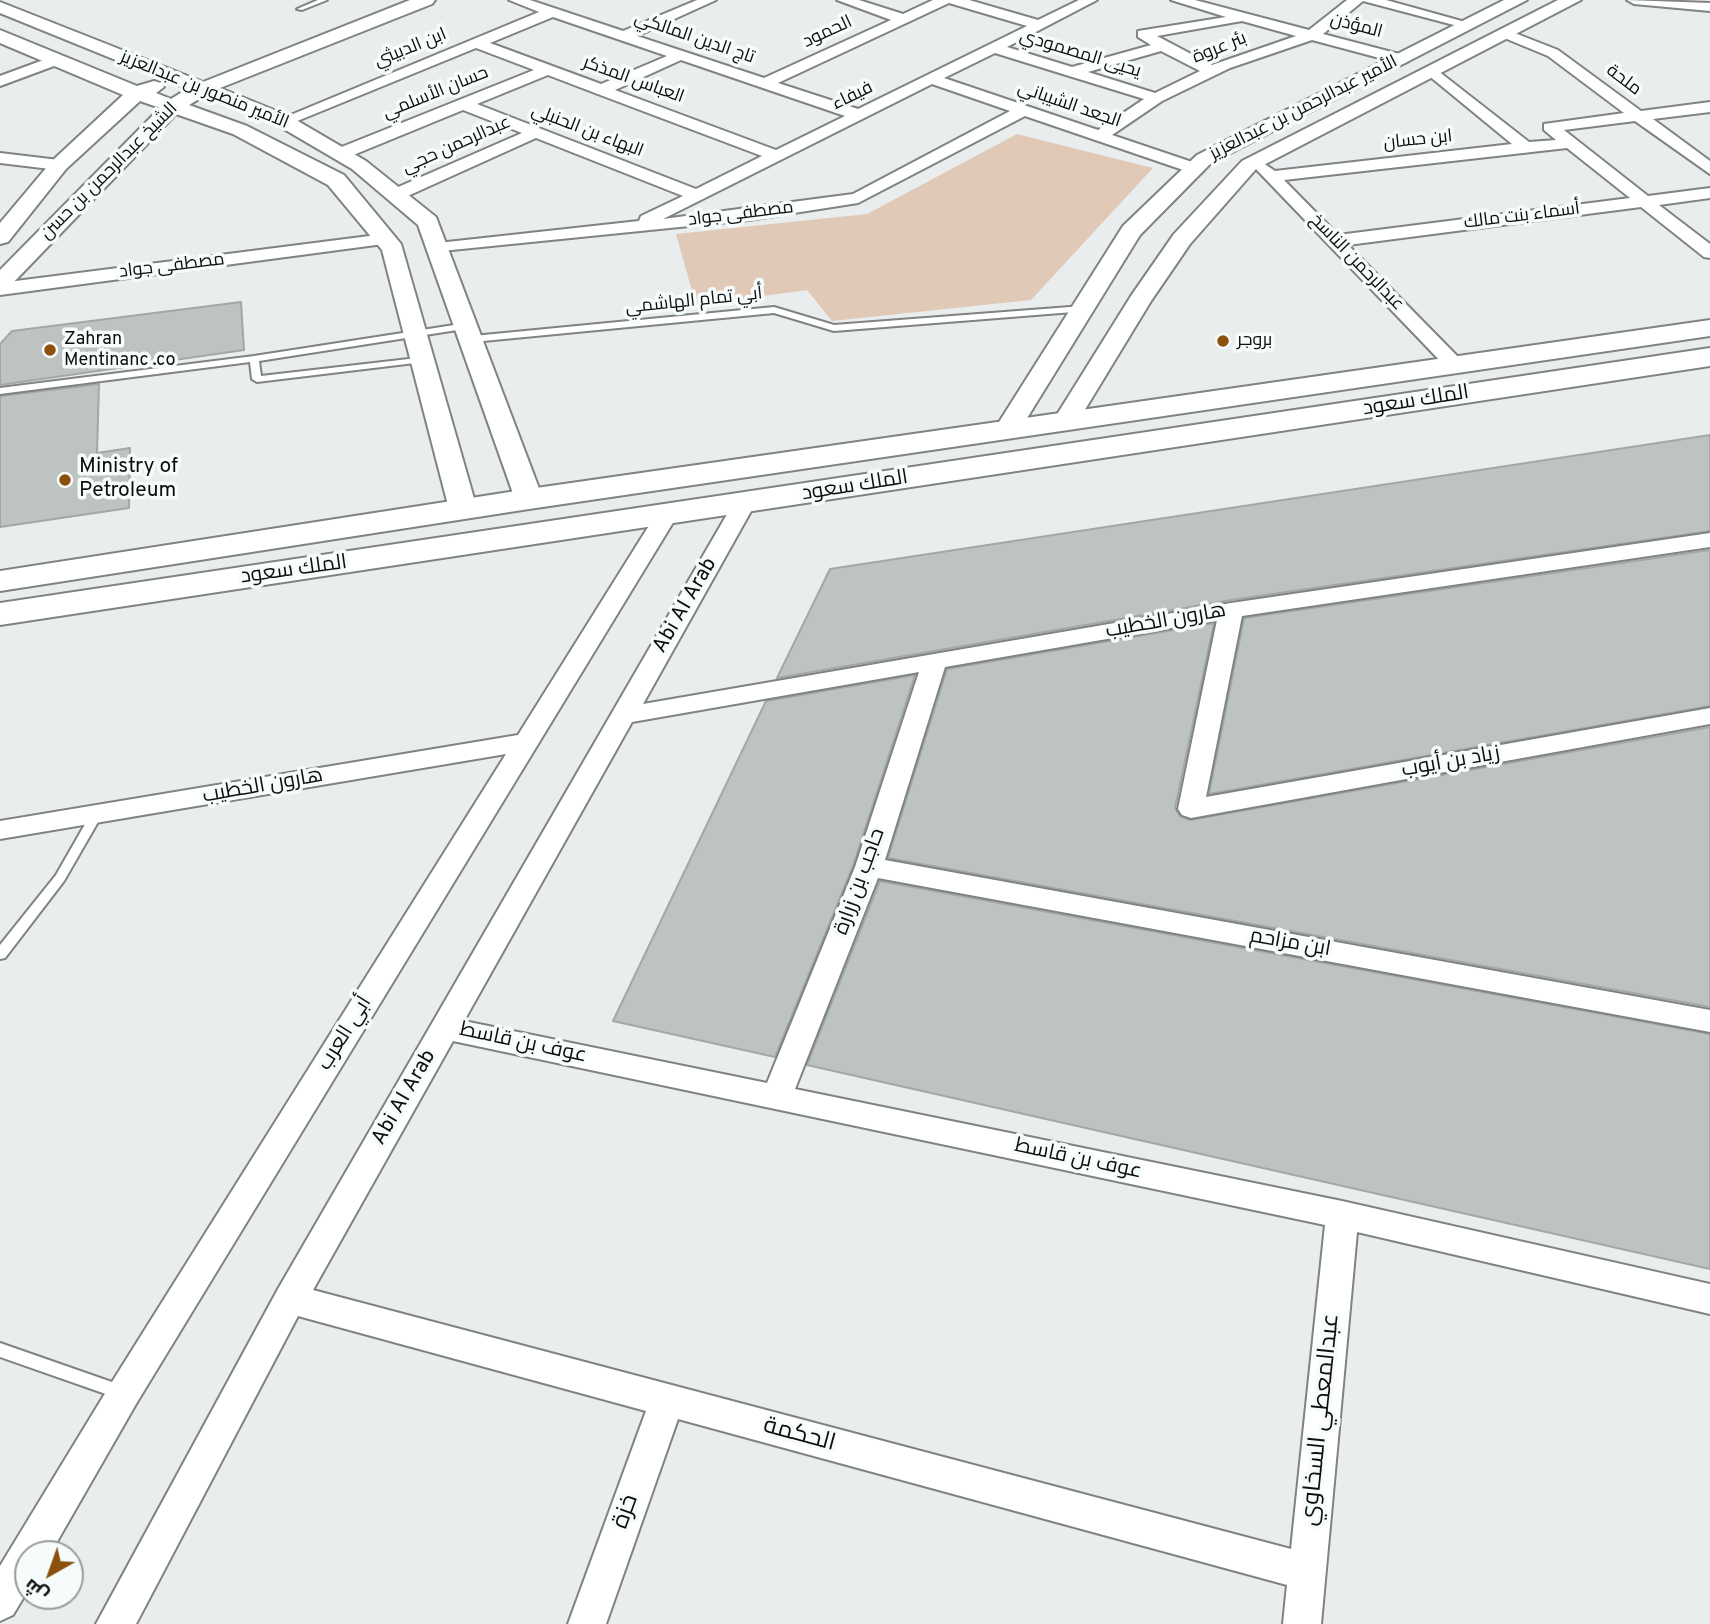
<!DOCTYPE html>
<meta charset="utf-8">
<style>
body{margin:0}
#map{position:relative;width:1710px;height:1624px;overflow:hidden;background:#e9edee;font-family:Overpass,Cairo,sans-serif}
canvas{display:block}
.north{position:absolute;left:14px;top:1540px;width:70px;height:70px;box-sizing:border-box;background:#f6fbfb;border:2px solid #999c9c;border-radius:50%;rotate:220deg;font-size:19px;font-weight:700;line-height:28px;text-align:center;color:#0d0e0e}
.north::after{content:'';display:block;margin:auto;width:24px;height:32px;background:#8b510c;clip-path:polygon(50% 0,100% 100%,50% 72%,0 100%)}
</style>
<div id="map">
<canvas width="1710" height="1624"></canvas>
<div class="north">ش</div>
</div>
<script>
const context = document.querySelector('canvas').getContext('2d');
context.lineJoin = 'round';
function paint(path, color) { context.fillStyle = color; context.fill(path, 'evenodd'); }
const toPath = rows => new Path2D(rows.map(r => 'M' + r).join(''));
function stroke(path, color, width, dash) { context.strokeStyle = color; context.lineWidth = width; context.lineCap = dash ? 'butt' : 'round'; context.setLineDash(dash || []); context.stroke(path); }
function write(font, color, halo, rows, align = 'center') {
  context.font = font + ' Overpass,Cairo,sans-serif'; context.lineWidth = 7; context.setLineDash([]); context.textBaseline = 'middle'; context.strokeStyle = halo; context.fillStyle = color; for (const [text, x, y, turn = 0] of rows) {
    context.save(); context.translate(x, y); context.rotate((+turn || 0) * Math.PI / 180); context.textAlign = isNaN(turn) ? turn : align; if (halo) context.strokeText(text, 0, 0); context.fillText(text, 0, 0); context.restore();
  }
}
const green = toPath([
 [1017,134,1153,168,1031,300,832,321,807,290,696,305,676,234,867,214]
]);
const building = toPath([
 [241,302,244,350,0,385,0,344,12,331,241,302],
 [99,384,97,453,130,448,129,508,0,527,0,396,99,384],
 [1710,435,1710,531,1231,600,777,678,830,569,1710,435],
 [1710,550,1710,706,1209,794,1244,618,1710,550],
 [1214,623,1175,808,1180,816,1190,820,1710,727,1710,1007,888,858,947,669,1214,623],
 [915,675,853,866,775,1057,613,1021,766,701,915,675],
 [880,881,1710,1034,1710,1269,807,1065,880,881]
]);
const service = toPath([
 [318,0,327,0,302,10,297,9,318,0],
 [1083,306,1086,307,1086,311,834,331,774,313,473,342,469,339,473,336,774,307,834,325,1083,306],
 [467,323,470,324,470,328,259,361,261,376,426,357,426,361,423,362,257,382,252,379,250,362,0,394,0,388,254,356,467,323],
 [96,811,102,815,64,881,5,958,0,959,0,945,56,875,92,812,96,811],
 [0,1343,129,1388,131,1393,129,1398,123,1400,0,1357,0,1343]
]);
const minor = toPath([
 [509,0,530,0,623,31,697,0,716,0,637,36,764,78,891,20,837,0,859,0,903,14,933,0,969,0,1038,20,1079,0,1097,0,1007,47,1072,67,1151,45,1138,37,1138,31,1226,17,1171,0,1195,0,1309,30,1347,0,1386,0,1476,25,1469,29,1363,1,1323,34,1407,56,1407,62,1402,64,1312,40,1230,68,1162,101,1112,135,1201,165,1203,169,1201,173,1195,174,1025,116,858,203,749,220,432,252,429,248,432,244,438,243,639,221,641,216,683,196,536,138,401,199,389,199,386,195,389,191,522,133,463,110,346,158,334,158,334,150,534,70,476,48,290,124,284,126,276,121,539,12,509,0],
 [949,3,1027,26,858,109,778,83,949,3],
 [553,17,667,56,601,84,490,43,553,17],
 [1242,21,1296,36,1212,65,1157,36,1242,21],
 [1161,51,1200,71,1155,93,1088,72,1161,51],
 [995,53,1066,75,1144,99,1098,130,944,78,995,53],
 [681,60,845,116,776,150,615,90,681,60],
 [548,75,595,93,762,156,696,189,477,104,548,75],
 [932,84,1010,111,853,194,663,219,932,84],
 [1627,0,1710,3,1710,11,1634,4,1627,0],
 [1507,30,1558,50,1641,111,1710,102,1710,112,1653,119,1710,161,1710,174,1635,121,1564,130,1648,196,1710,188,1710,198,1659,205,1710,244,1710,258,1704,257,1641,207,1348,245,1462,361,1465,365,1455,371,1448,369,1255,168,1263,163,1275,171,1512,144,1428,75,1425,72,1433,67,1529,142,1556,140,1544,130,1544,124,1624,113,1548,56,1502,37,1502,31,1507,30],
 [1567,148,1630,198,1338,235,1284,180,1567,148],
 [57,55,62,57,62,63,0,86,0,76,57,55],
 [0,153,59,160,67,165,59,170,0,163,0,153],
 [385,234,391,235,394,239,391,243,0,295,0,283,385,234],
 [744,497,755,504,643,704,1231,603,1710,533,1710,547,1242,616,1206,797,1710,708,1710,724,1191,818,1182,815,1178,809,1217,620,945,667,885,860,1710,1010,1710,1032,878,878,795,1089,1342,1201,1710,1284,1710,1314,1357,1232,1321,1624,1283,1624,1287,1585,678,1419,606,1624,568,1624,646,1411,298,1316,136,1624,96,1624,278,1289,733,504,744,497],
 [919,672,855,867,767,1083,464,1021,632,722,919,672],
 [453,1041,1325,1225,1291,1549,313,1290,453,1041],
 [666,509,677,516,136,1404,50,1554,28,1554,28,1590,13,1615,0,1621,0,1566,112,1382,506,754,0,839,0,821,518,735,655,516,666,509]
]);
const tertiary = toPath([
 [410,0,435,0,432,4,220,88,291,117,366,161,436,217,543,499,539,505,529,507,519,505,515,499,418,225,352,169,277,125,204,96,189,105,247,126,344,175,401,244,477,509,473,515,463,517,453,515,449,509,382,250,328,185,233,134,176,114,8,288,0,290,0,270,160,108,140,101,66,169,8,242,0,244,0,223,52,161,123,95,0,43,0,30,137,86,154,81,161,83,164,87,156,93,171,99,187,89,0,13,0,2,203,82,410,0],
 [1504,0,1527,0,1211,163,1140,235,1016,436,998,436,994,430,1123,226,1197,155,1504,0],
 [1558,0,1581,0,1256,169,1190,244,1151,301,1075,426,1057,426,1053,421,1131,296,1174,234,1242,161,1558,0]
]);
const primary = toPath([
 [1710,320,1710,336,529,509,0,591,0,571,529,489,1710,320],
 [1710,348,1710,366,0,625,0,603,1710,348]
]);
const markers = [
 [1223,341,7,"#8b510c"],
 [50,350,7,"#8b510c"],
 [65,480,7,"#8b510c"]
];
const farStreetnames = [
 ["المؤذن",1356,27,15],
 ["الحمود",828,33,-25],
 ["تاج الدين المالكي",694,39,19],
 ["ابن الدبيثي",411,49,-22],
 ["بئر عروة",1220,49,-22],
 ["يحيى المصمودي",1080,55,17],
 ["العباس المذكر",633,81,20],
 ["ملحة",1623,81,37],
 ["الأمير منصور بن عبدالعزيز",204,91,22],
 ["حسان الأسلمي",436,94,-22],
 ["فيفاء",853,97,-26],
 ["الجعد الشيباني",1069,106,19],
 ["الأمير عبدالرحمن بن عبدالعزيز",1304,109,-27],
 ["البهاء بن الحنبلي",587,132,21],
 ["ابن حسان",1418,141,-6],
 ["عبدالرحمن حجي",457,146,-24],
 ["الشيخ عبدالرحمن بن حسن",110,172,-45],
 ["مصطفى جواد",741,215,-7],
 ["أسماء بنت مالك",1522,217,-7],
 ["عبدالرحمن الناسخ",1356,263,46],
 ["مصطفى جواد",172,267,-7],
 ["أبي تمام الهاشمي",694,302,-6]
];
const farPoinames = [
 ["Zahran",64,340],
 ["Mentinanc .co",64,361],
 ["بروجر",1237,341]
];
const streetNames = [
 ["الملك سعود",1416,402,-9],
 ["الملك سعود",855,487,-9],
 ["الملك سعود",294,571,-8],
 ["Abi Al Arab",686,606,-60],
 ["هارون الخطيب",1166,622,-10],
 ["زياد بن أيوب",1451,763,-10],
 ["هارون الخطيب",263,787,-10],
 ["حاجب بن زرارة",861,882,-70],
 ["ابن مزاحم",1290,944,10],
 ["أبي العرب",346,1034,-58],
 ["عوف بن قاسط",523,1044,12],
 ["Abi Al Arab",405,1098,-60],
 ["عوف بن قاسط",1078,1160,12]
];
const poiNames = [
 ["Ministry of",79,468],
 ["Petroleum",79,492]
];
const nearStreetnames = [
 ["عبدالمعطي السخاوي",1322,1420,-84],
 ["الحكمة",799,1436,15],
 ["خزة",627,1512,-70]
];
paint(green, '#e0cab7');
paint(building, '#bdc2c2');
stroke(building, '#a3a7a7', 2);
stroke(service, '#7f8384', 4);
stroke(minor, '#7f8384', 4);
stroke(tertiary, '#7f8384', 4);
stroke(primary, '#7f8384', 4);
paint(service, '#fff');
paint(minor, '#fff');
paint(tertiary, '#fff');
paint(primary, '#fff');
for (const [x, y, r, color] of markers) { const dot = new Path2D(); dot.arc(x, y, r, 0, 2 * Math.PI); context.fillStyle = color; context.fill(dot); stroke(dot, '#f6fbfb', 2.5); }
write('18px', '#0d0e0e', '#f6fbfb', farStreetnames);
write('18px', '#0d0e0e', '#f6fbfb', farPoinames, 'left');
write('21px', '#0d0e0e', '#f6fbfb', streetNames);
write('21px', '#0d0e0e', '#f6fbfb', poiNames, 'left');
write('24px', '#0d0e0e', '#f6fbfb', nearStreetnames);
</script>
